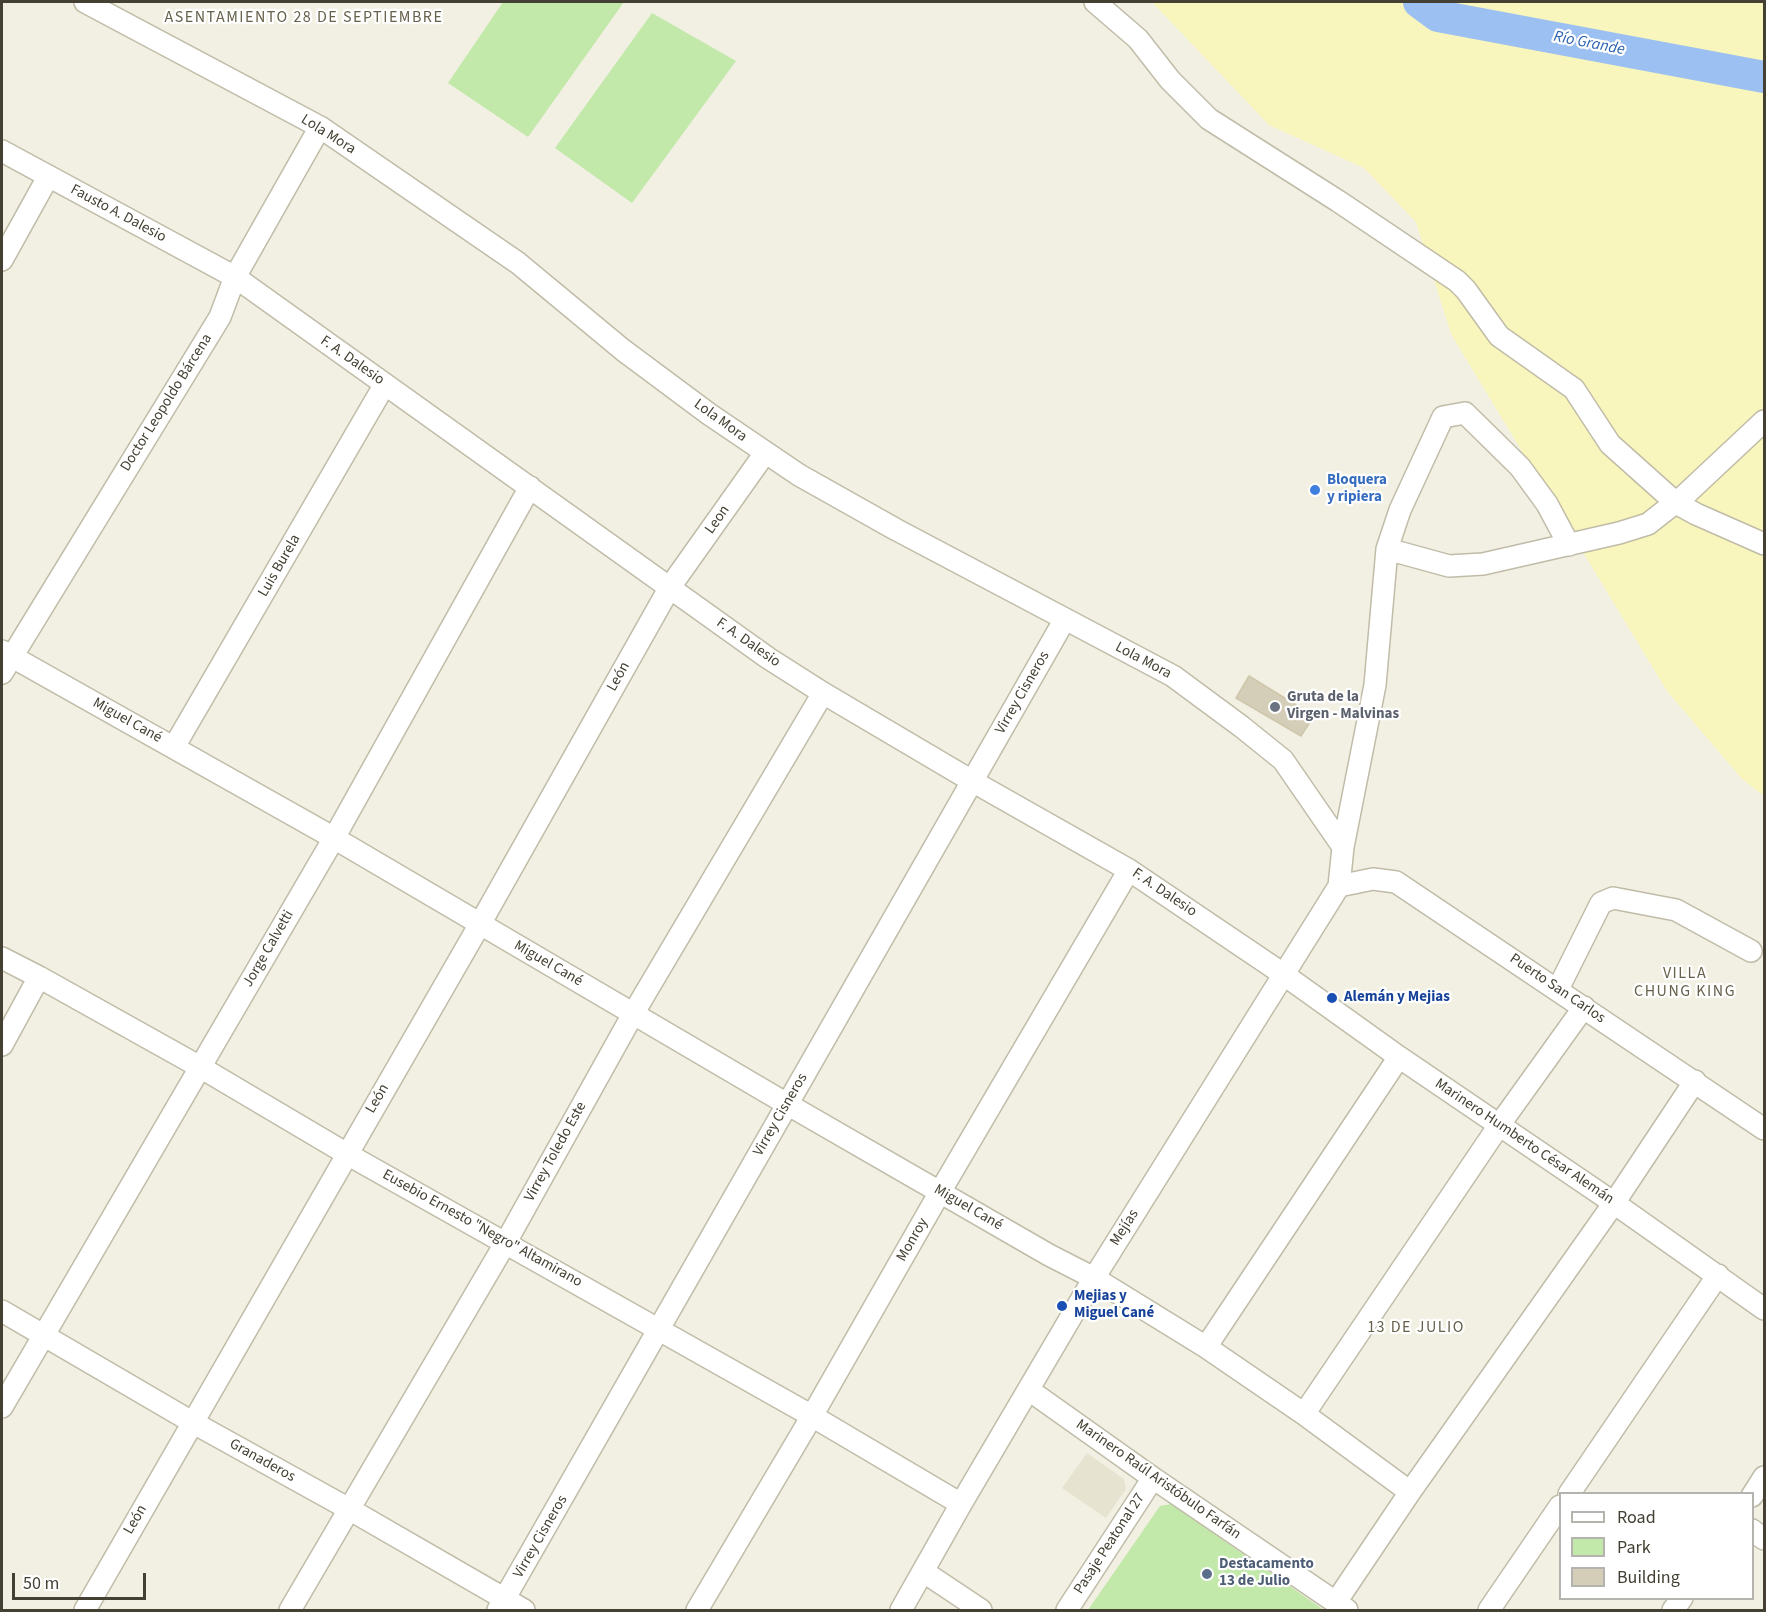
<!DOCTYPE html>
<meta charset="utf-8">
<style>
body{margin:0}
#map{position:relative;width:1766px;height:1612px;overflow:hidden;background:#f2f0e3;font-family:"Source Sans 3",sans-serif}
canvas{display:block}
.frame{position:absolute;inset:0;border:3px solid #444033;pointer-events:none}
.legend{position:absolute;left:1559px;top:1492px;width:195px;height:108px;box-sizing:border-box;background:#fff;border:2px solid #b4b3ad;margin:0;padding:8px 10px;list-style:none;font-size:18px;color:#444033}
.legend li{display:flex;align-items:center;gap:12px;height:30px}
.legend b{width:30px;border:2px solid #b4b3ad}
.scale{position:absolute;left:12px;top:1573px;width:134px;height:27px;box-sizing:border-box;border:3px solid #444033;border-top:0;padding-left:8px;font-size:18px;line-height:21px;white-space:nowrap;color:#444033;-webkit-text-stroke:4px #fff;paint-order:stroke}
</style>
<div id="map">
<canvas width="1766" height="1612"></canvas>
<div class="frame"></div>
<ul class="legend">
<li><b style="height:8px;background:#fff"></b>Road</li>
<li><b style="height:16px;background:#c2e8aa"></b>Park</li>
<li><b style="height:16px;background:#d4cdb8"></b>Building</li>
</ul>
<div class="scale">50 m</div>
</div>
<script>
const context = document.querySelector('canvas').getContext('2d');
context.lineJoin = 'round';
function paint(path, color) { context.fillStyle = color; context.fill(path, 'evenodd'); }
const toPath = rows => new Path2D(rows.map(r => 'M' + r).join(''));
function stroke(path, color, width, dash) { context.strokeStyle = color; context.lineWidth = width; context.lineCap = dash ? 'butt' : 'round'; context.setLineDash(dash || []); context.stroke(path); }
function write(font, color, halo, rows, align = 'center') {
  context.font = font + ' "Source Sans 3",sans-serif'; context.lineWidth = 4.5; context.setLineDash([]); context.textBaseline = 'middle'; context.strokeStyle = halo; context.fillStyle = color; for (const [text, x, y, turn = 0] of rows) {
    context.save(); context.translate(x, y); context.rotate((+turn || 0) * Math.PI / 180); context.textAlign = isNaN(turn) ? turn : align; if (halo) context.strokeText(text, 0, 0); context.fillText(text, 0, 0); context.restore();
  }
}
const residential = toPath([
 [1087,1453,1124,1479,1126,1489,1106,1518,1062,1488]
]);
const green = toPath([
 [503,2,624,2,528,137,448,83],
 [652,13,736,61,632,203,555,148],
 [1171,1504,1324,1610,1088,1610,1160,1506]
]);
const sand = toPath([
 [1152,2,1764,2,1764,796,1742,779,1667,691,1451,334,1416,222,1364,168,1269,125]
]);
const river = toPath([
 [1419,2,1438,16,1764,77]
]);
const building = toPath([
 [1249,676,1314,716,1301,736,1236,698,1249,676]
]);
const street = toPath([
 [85,2,320,127,518,263,623,350,709,414,799,475,895,529,1173,676,1242,727,1283,760,1343,847],
 [1095,2,1138,39,1170,80,1209,119,1338,201,1457,281,1466,290,1499,336,1574,389,1610,444,1676,503,1696,514,1764,544],
 [2,151,235,277,768,658,823,693,972,781,1129,870,1283,974,1399,1057,1614,1203,1764,1309],
 [2,260,48,177],
 [1387,549,1449,566,1483,564,1619,533,1648,524,1685,495,1764,421],
 [2,651,334,838,787,1104,1049,1255,1094,1278,1206,1347,1304,1414,1410,1492],
 [2,673,220,317,235,277,320,127],
 [174,747,385,384],
 [1339,886,1373,879,1396,882,1764,1129],
 [2,958,39,977,200,1067,347,1154,812,1416,961,1504],
 [1558,989,1601,903,1613,898,1676,910,1751,951],
 [2,1045,39,977],
 [2,1311,192,1422,349,1509,524,1610],
 [1206,1347,1399,1057],
 [1029,1390,1153,1478,1347,1610],
 [2,1407,334,838,530,487],
 [1304,1414,1500,1124,1584,1007],
 [1569,1494,1718,1275],
 [1752,1496,1764,1477],
 [1752,1530,1764,1539],
 [924,1572,981,1610],
 [1336,1602,1410,1492,1614,1203,1695,1081],
 [85,1610,480,924,670,587,765,453],
 [290,1610,506,1242,633,1014,823,693],
 [498,1610,1065,619],
 [697,1610,812,1416,940,1192,1129,870],
 [901,1610,961,1504,1094,1278,1339,886,1343,847,1375,685,1387,549,1400,510,1443,417,1465,413,1520,467,1547,504,1569,545],
 [1067,1610,1153,1478],
 [1489,1610,1560,1506],
 [1673,1610,1682,1598]
]);
const markers = [
 [1315,490,6,"#3f7fe0"],
 [1275,707,6,"#6b7280"],
 [1332,998,6,"#1a4fb4"],
 [1062,1306,6,"#1a4fb4"],
 [1207,1574,6,"#5c6f8a"]
];
const streetNames = [
 ["Lola Mora",328,135,32],
 ["Fausto A. Dalesio",118,214,28],
 ["F. A. Dalesio",352,361,35],
 ["Doctor Leopoldo Bárcena",167,403,-58],
 ["Lola Mora",720,421,36],
 ["Leon",718,520,-55],
 ["Luis Burela",280,566,-60],
 ["F. A. Dalesio",748,643,35],
 ["Lola Mora",1143,661,28],
 ["León",619,677,-61],
 ["Virrey Cisneros",1023,693,-60],
 ["Miguel Cané",127,721,29],
 ["F. A. Dalesio",1164,893,34],
 ["Jorge Calvetti",269,949,-60],
 ["Miguel Cané",548,964,30],
 ["Puerto San Carlos",1557,989,34],
 ["León",378,1099,-60],
 ["Virrey Cisneros",781,1115,-60],
 ["Marinero Humberto César Alemán",1524,1142,34],
 ["Virrey Toledo Este",556,1152,-61],
 ["Miguel Cané",968,1208,30],
 ["Mejías",1125,1228,-58],
 ["Eusebio Ernesto \"Negro\" Altamirano",482,1229,29],
 ["Monroy",913,1240,-60],
 ["Granaderos",262,1461,29],
 ["Marinero Raúl Aristóbulo Farfán",1158,1480,35],
 ["León",136,1520,-60],
 ["Virrey Cisneros",541,1537,-60],
 ["Pasaje Peatonal 27",1110,1544,-57]
];
const shopNames = [
 ["Bloquera",1327,481],
 ["y ripiera",1327,498]
];
const worshipNames = [
 ["Gruta de la",1287,698],
 ["Virgen - Malvinas",1287,715]
];
const transitNames = [
 ["Alemán y Mejias",1344,998],
 ["Mejias y",1074,1297],
 ["Miguel Cané",1074,1314]
];
const serviceNames = [
 ["Destacamento",1219,1565],
 ["13 de Julio",1219,1582]
];
const neighbourhoodNames = [
 ["ASENTAMIENTO 28 DE SEPTIEMBRE",304,18],
 ["VILLA",1685,974],
 ["CHUNG KING",1685,992],
 ["13 DE JULIO",1416,1328]
];
const waterNames = [
 ["Río Grande",1589,44,11]
];
paint(residential, '#e6e3d1');
paint(green, '#c2e8aa');
paint(sand, '#f8f6bc');
stroke(river, '#9cc0f1', 32);
paint(building, '#d4cdb8');
stroke(building, '#cec7ab', 1.5);
stroke(street, '#c0bca8', 24);
stroke(street, '#fff', 21);
for (const [x, y, r, color] of markers) { const dot = new Path2D(); dot.arc(x, y, r, 0, 2 * Math.PI); context.fillStyle = color; context.fill(dot); stroke(dot, '#fff', 2); }
write('15px', '#444033', '#fff', streetNames);
write('bold 15px', '#366cbe', '#fff', shopNames, 'left');
write('bold 15px', '#5b616d', '#fff', worshipNames, 'left');
write('bold 15px', '#164399', '#fff', transitNames, 'left');
write('bold 15px', '#4e5e75', '#fff', serviceNames, 'left');
context.letterSpacing = '1.5px';
write('16px', '#67604a', '#fff', neighbourhoodNames);
context.letterSpacing = '0px';
write('italic 16px', '#2b62b1', '#fff', waterNames);
</script>
